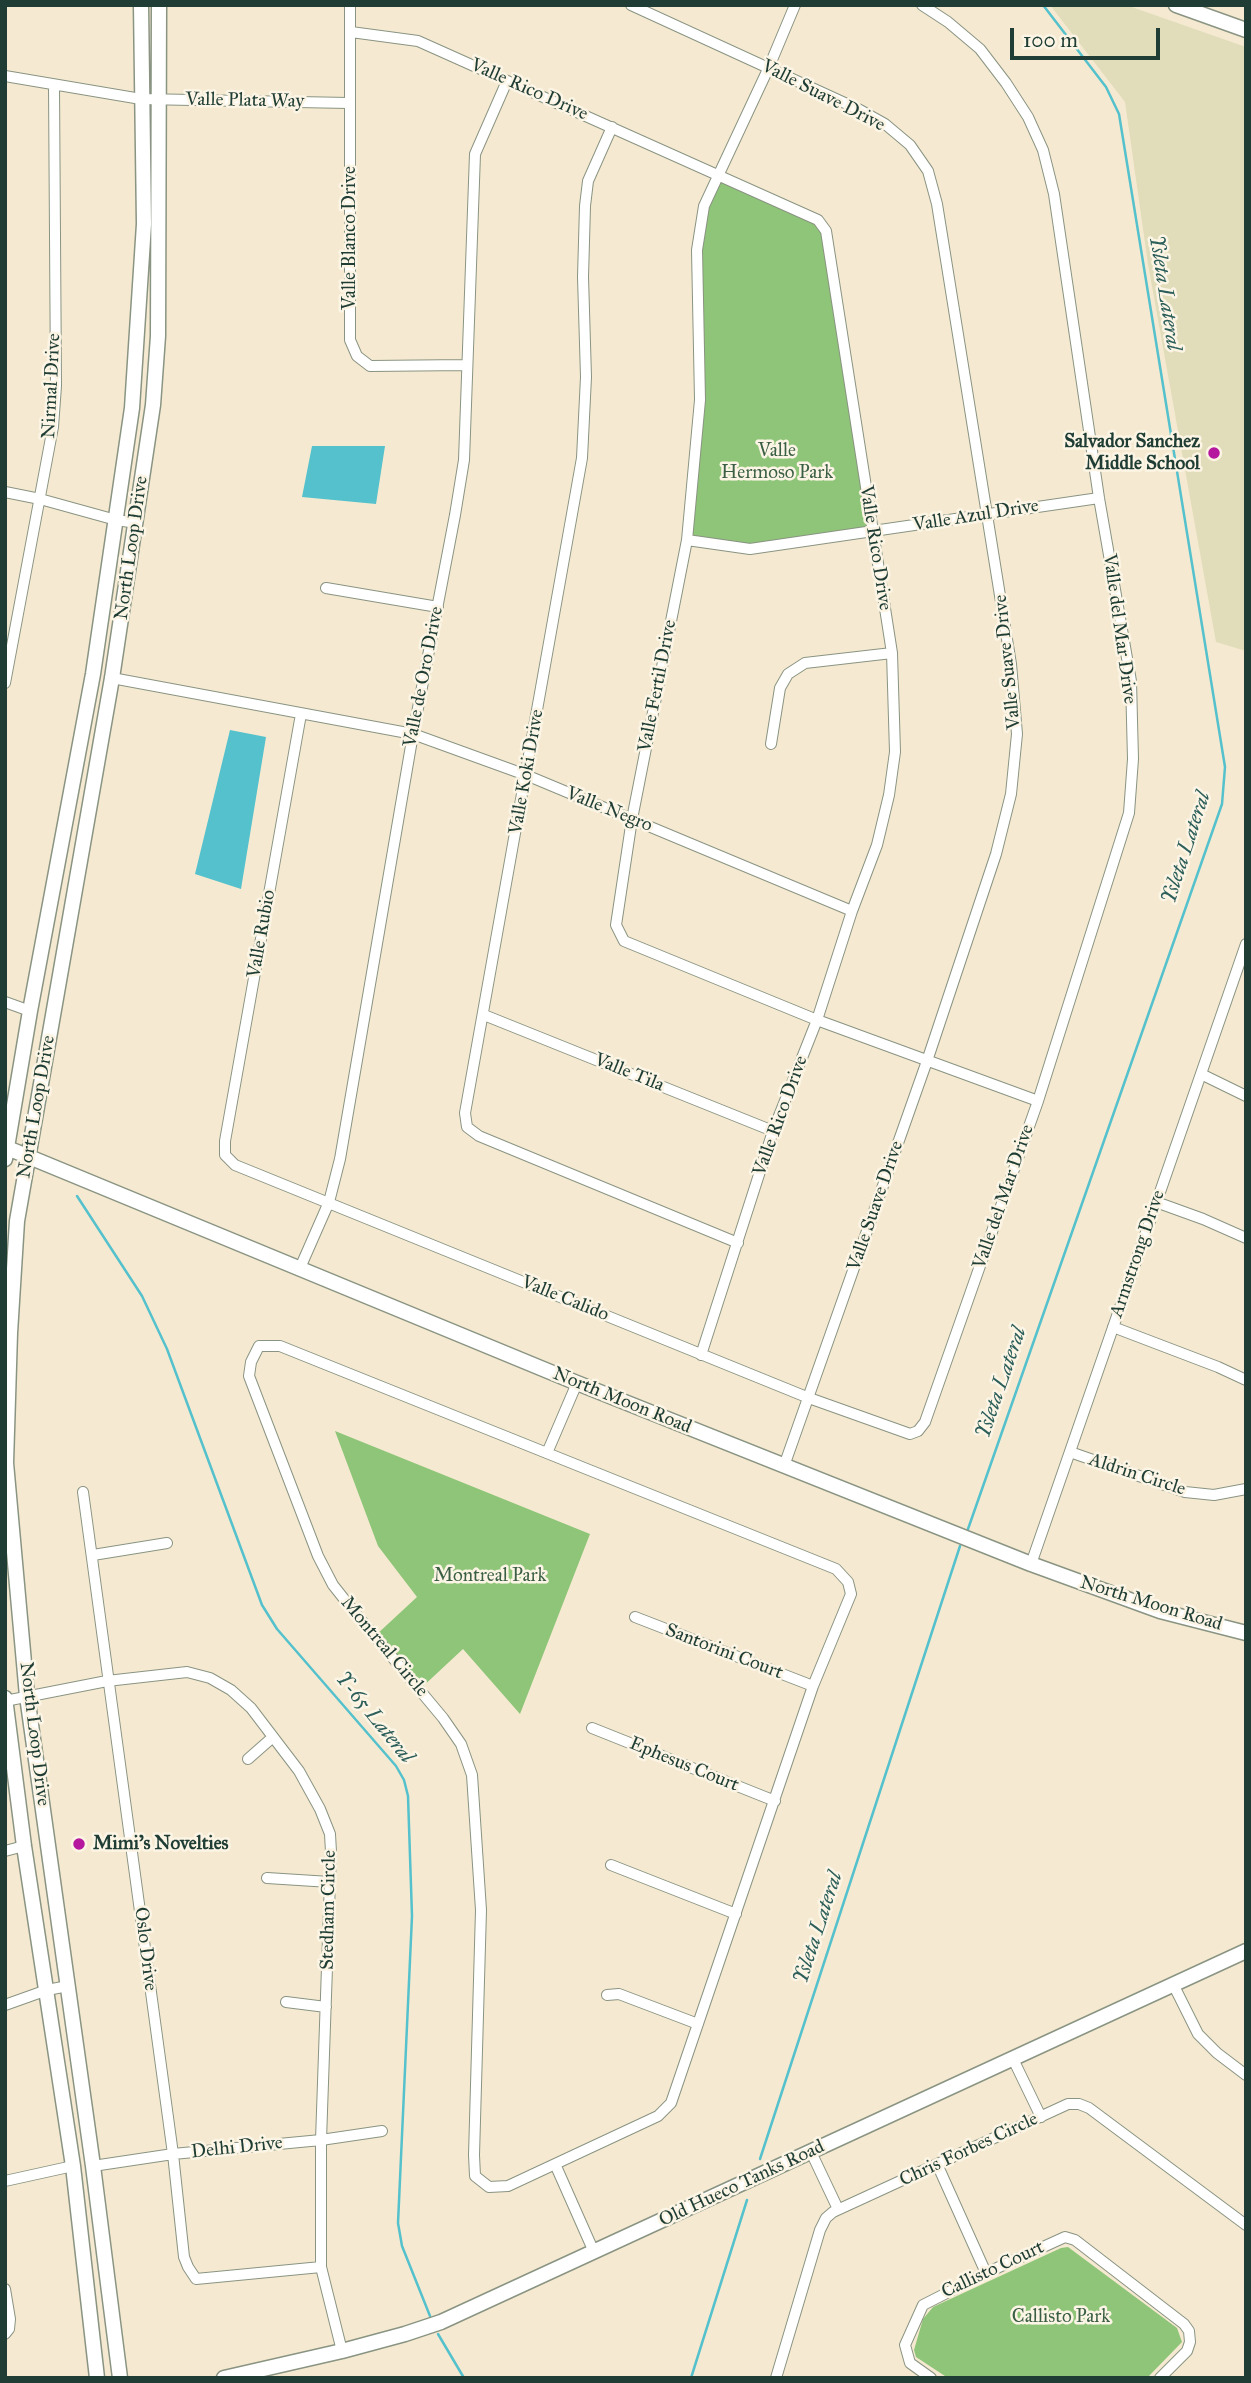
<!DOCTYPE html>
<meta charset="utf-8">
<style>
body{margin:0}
#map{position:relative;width:1251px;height:2383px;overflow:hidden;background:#f5ead1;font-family:"IM FELL Great Primer",serif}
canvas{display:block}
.frame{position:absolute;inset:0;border:7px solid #1f3d34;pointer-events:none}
.scale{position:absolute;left:1010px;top:28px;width:150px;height:32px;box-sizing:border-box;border:4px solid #1f3d34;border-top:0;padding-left:9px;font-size:21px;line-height:24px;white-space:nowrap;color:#1f3d34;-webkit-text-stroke:5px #fcf5e5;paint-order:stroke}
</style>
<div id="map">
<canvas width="1251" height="2383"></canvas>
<div class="frame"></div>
<div class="scale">100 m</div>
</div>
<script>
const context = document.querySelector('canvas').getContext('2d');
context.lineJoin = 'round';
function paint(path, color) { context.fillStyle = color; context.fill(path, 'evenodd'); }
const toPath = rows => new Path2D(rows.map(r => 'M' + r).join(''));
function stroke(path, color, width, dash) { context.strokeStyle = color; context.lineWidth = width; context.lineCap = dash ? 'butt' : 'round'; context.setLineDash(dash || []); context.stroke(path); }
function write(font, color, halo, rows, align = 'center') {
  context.font = font + ' "IM FELL Great Primer",serif'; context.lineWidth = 5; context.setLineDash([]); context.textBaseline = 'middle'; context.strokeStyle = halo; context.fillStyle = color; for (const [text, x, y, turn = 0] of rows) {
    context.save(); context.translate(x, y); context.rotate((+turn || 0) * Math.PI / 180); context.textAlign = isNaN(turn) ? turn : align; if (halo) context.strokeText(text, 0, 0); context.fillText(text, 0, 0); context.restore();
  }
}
const built = toPath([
 [1050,5,1126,5,1246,47,1246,651,1216,642,1148,264,1125,102]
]);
const green = toPath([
 [718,176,818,220,826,231,872,532,750,549,687,540,700,400,697,250,704,206],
 [335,1431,590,1534,520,1714,463,1649,419,1690,375,1636,417,1597,378,1546],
 [1068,2247,1177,2328,1182,2342,1147,2378,948,2378,916,2357,914,2350,923,2319,933,2307,1061,2248]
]);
const water = toPath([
 [312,446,385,446,376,504,302,497],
 [230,730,266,737,241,889,195,874]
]);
const stream = toPath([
 [77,1196,142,1296,167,1349,262,1605,277,1629,396,1766,404,1780,408,1796,412,1916,398,2223,402,2246,430,2316],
 [968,1529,1222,804,1225,767,1119,114,1106,87,1043,5],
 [760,2159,960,1546],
 [438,2334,464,2378],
 [691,2378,747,2200]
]);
const street = toPath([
 [350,5,350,340,357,356,370,366,466,365],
 [631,5,860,110,885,124,910,145,928,171,937,204,1011,664,1017,734,1011,794,996,854,927,1061,784,1466],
 [795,5,769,67,704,206,697,250,700,400,687,540,632,819,616,925,624,941,817,1020,1038,1101],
 [351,32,418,41,818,220,826,231,892,653,895,752,889,795,877,845,852,911,817,1020,773,1131,701,1355],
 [5,76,141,99,349,103],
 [612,127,588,181,585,206,583,277,586,377,582,458,465,1113,467,1127,479,1136,738,1243],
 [5,492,40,499,116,520,137,523],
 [687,540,750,549,1099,498],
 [326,588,438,607],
 [112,678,413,734,526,775,852,911],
 [5,683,53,427,56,386,54,86],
 [301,714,225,1141,225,1155,235,1165,809,1398,910,1434,918,1431,925,1422,1038,1101,1129,813,1133,759,1131,681,1099,498,1054,194,1043,150,1028,117,1006,83,980,49,948,22,922,5],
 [771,744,780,688,788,674,805,663,892,653],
 [5,1002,30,1011],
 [484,1015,773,1131],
 [1201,1074,1246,1096],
 [1156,1202,1203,1219,1246,1238],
 [300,1268,329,1202,340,1159,413,734,455,515,464,460,475,154,507,81],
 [1113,1327,1218,1367,1246,1380],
 [259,1346,280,1346,836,1569,848,1582,851,1594,813,1686,671,2103,658,2116,508,2186,489,2187,475,2176,474,2155,481,1910,472,1775,461,1744,443,1718,352,1609,333,1585,318,1556,249,1376,251,1362,259,1346],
 [1070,1452,1185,1492,1214,1495,1246,1489],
 [547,1453,577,1383],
 [83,1492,173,2154,184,2257,188,2267,196,2279,321,2267],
 [93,1555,167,1543],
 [1031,1564,1246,944],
 [635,1617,813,1686],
 [5,1701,107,1681,187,1672,210,1678,231,1690,251,1708,299,1771,320,1809,330,1834,331,1852,321,2140,321,2267,342,2351],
 [592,1728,775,1801],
 [248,1759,273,1737],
 [5,1851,24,1846],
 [611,1865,736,1914],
 [267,1878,330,1882],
 [1173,1984,1198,2034,1217,2053,1246,2075],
 [607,1995,619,1994,698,2024],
 [286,2002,326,2007],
 [5,2005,47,1990,68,1986],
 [1013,2059,1041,2117],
 [811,2152,838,2209],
 [555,2164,594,2252],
 [937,2164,986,2273],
 [93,2166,173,2154,321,2140,382,2131],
 [5,2181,73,2166],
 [5,2289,10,2319,9,2329,5,2334],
 [776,2378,820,2230,826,2218,833,2212,1068,2104,1079,2104,1089,2108,1246,2225],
 [931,2378,910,2363,905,2345,923,2305,986,2273,1065,2237,1075,2240,1184,2324,1189,2331,1190,2342,1187,2351,1160,2378]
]);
const secondary = toPath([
 [1176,5,1246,30],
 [5,1147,577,1383,1031,1564,1160,1611,1246,1633],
 [5,1159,30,1011,93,674,132,408,144,224,141,5],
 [5,1698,24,1846,73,2166,97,2378],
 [120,2378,93,2166,27,1696,6,1463,10,1333,17,1221,112,678,153,405,158,336,159,5],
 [224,2378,342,2351,405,2334,441,2322,1246,1951]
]);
const markers = [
 [1214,453,7,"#b5179e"],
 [79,1844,7,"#b5179e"]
];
const streetNames = [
 ["Valle Rico Drive",529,90,24],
 ["Valle Suave Drive",823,96,27],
 ["Valle Plata Way",245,101,1],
 ["Valle Blanco Drive",350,238,-90],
 ["Nirmal Drive",52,386,-87],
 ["Valle Azul Drive",976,516,-9],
 ["North Loop Drive",132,548,-82],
 ["Valle Rico Drive",875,548,81],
 ["Valle del Mar Drive",1119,629,82],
 ["Valle Suave Drive",1008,662,-96],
 ["Valle de Oro Drive",424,677,-79],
 ["Valle Fertil Drive",658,686,-79],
 ["Valle Koki Drive",527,772,-80],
 ["Valle Negro",609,810,22],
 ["Valle Rubio",262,934,-80],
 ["Valle Tila",629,1073,22],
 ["North Loop Drive",37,1107,-80],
 ["Valle Rico Drive",781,1116,-70],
 ["Valle del Mar Drive",1004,1197,-71],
 ["Valle Suave Drive",876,1206,-71],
 ["Armstrong Drive",1138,1254,-71],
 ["Valle Calido",565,1299,22],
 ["North Moon Road",622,1401,22],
 ["Aldrin Circle",1137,1475,18],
 ["North Moon Road",1151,1604,17],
 ["Montreal Circle",384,1647,50],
 ["Santorini Court",724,1652,21],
 ["North Loop Drive",34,1734,83],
 ["Ephesus Court",684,1765,22],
 ["Stedham Circle",329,1910,-89],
 ["Oslo Drive",145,1949,83],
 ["Delhi Drive",237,2148,-6],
 ["Chris Forbes Circle",969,2150,-25],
 ["Old Hueco Tanks Road",742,2184,-25],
 ["Callisto Court",993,2270,-25]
];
const poiNames = [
 ["Salvador Sanchez",1200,442],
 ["Middle School",1200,464],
 ["Mimi’s Novelties",93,1844,"left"]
];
const parkNames = [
 ["Valle",777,451],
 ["Hermoso Park",777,473],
 ["Montreal Park",490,1576],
 ["Callisto Park",1061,2317]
];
const waterNames = [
 ["Ysleta Lateral",1164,293,81],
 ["Ysleta Lateral",1187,848,-72],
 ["Ysleta Lateral",1002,1383,-71],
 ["Y-65 Lateral",374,1718,51],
 ["Ysleta Lateral",819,1928,-72]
];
paint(built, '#e1dcba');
paint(green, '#8ec578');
paint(water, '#54c1cc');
stroke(stream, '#54c1cc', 2.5);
stroke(street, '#8a9482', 12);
stroke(secondary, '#8a9482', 17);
stroke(street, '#fff', 10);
stroke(secondary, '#fff', 14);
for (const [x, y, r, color] of markers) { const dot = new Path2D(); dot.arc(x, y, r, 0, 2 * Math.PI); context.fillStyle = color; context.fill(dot); stroke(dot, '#fcf5e5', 2.5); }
write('19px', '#1f3d34', '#fcf5e5', streetNames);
write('bold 19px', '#1f3d34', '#fcf5e5', poiNames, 'right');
write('19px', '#3b5f45', '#fcf5e5', parkNames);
write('italic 21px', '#2c5e5a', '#fcf5e5', waterNames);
</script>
